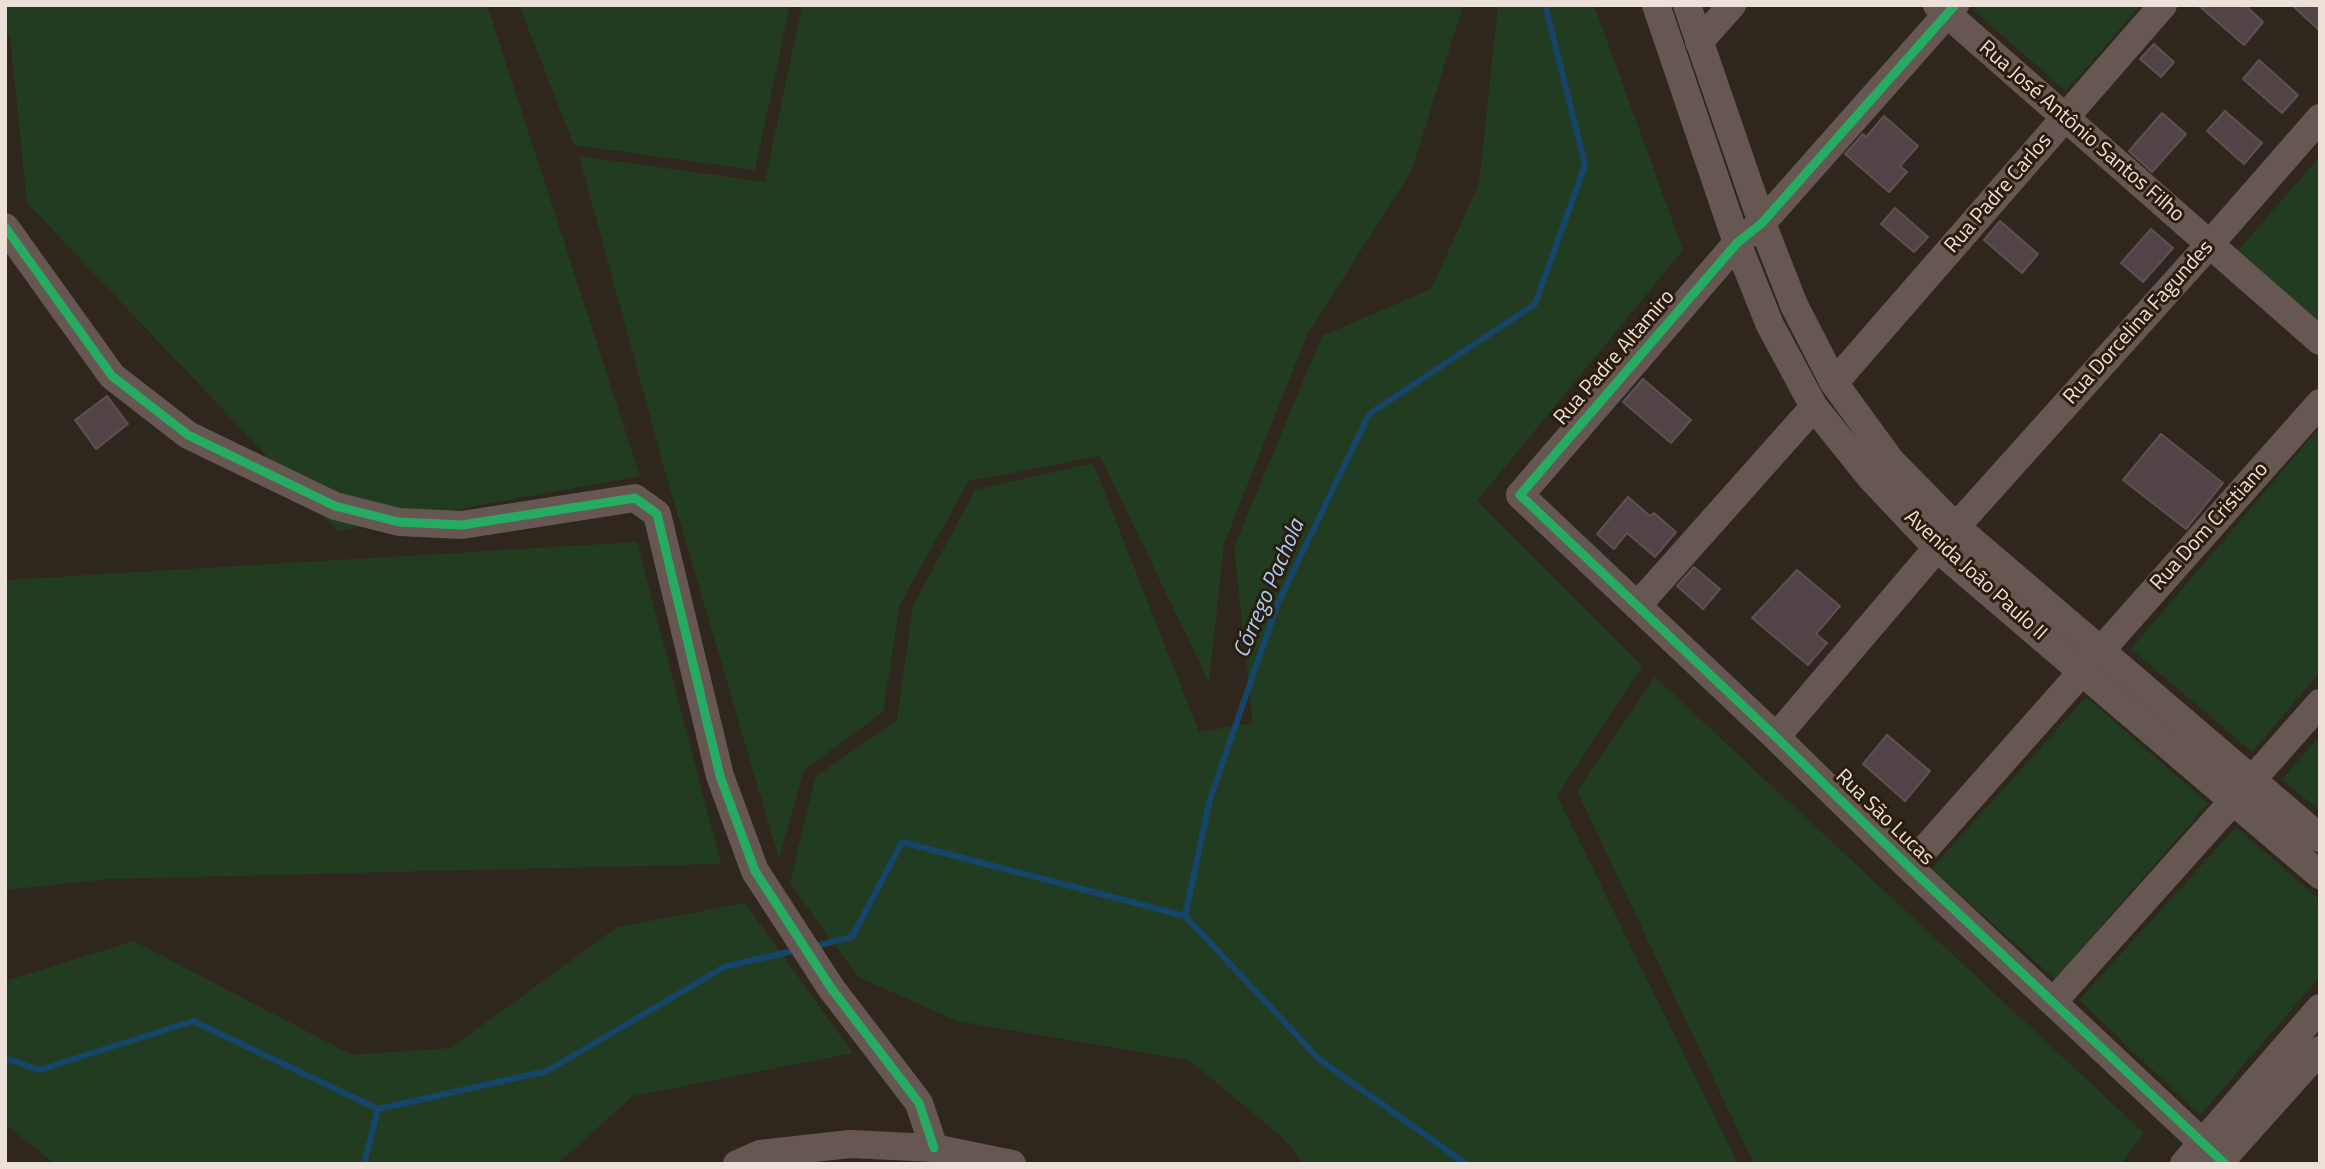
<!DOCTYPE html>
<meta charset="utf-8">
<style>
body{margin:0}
#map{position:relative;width:2325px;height:1169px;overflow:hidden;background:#2f261e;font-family:"Titillium Web",sans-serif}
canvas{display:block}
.frame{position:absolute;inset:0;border:7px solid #ebe1d8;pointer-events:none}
</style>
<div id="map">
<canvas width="2325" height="1169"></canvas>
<div class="frame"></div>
</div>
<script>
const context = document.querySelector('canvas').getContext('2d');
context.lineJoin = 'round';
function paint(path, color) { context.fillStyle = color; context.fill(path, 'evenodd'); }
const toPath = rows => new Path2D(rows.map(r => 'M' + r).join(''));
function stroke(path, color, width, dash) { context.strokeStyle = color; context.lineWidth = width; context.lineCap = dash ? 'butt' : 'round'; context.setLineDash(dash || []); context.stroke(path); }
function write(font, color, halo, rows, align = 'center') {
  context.font = font + ' "Titillium Web",sans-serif'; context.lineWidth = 6; context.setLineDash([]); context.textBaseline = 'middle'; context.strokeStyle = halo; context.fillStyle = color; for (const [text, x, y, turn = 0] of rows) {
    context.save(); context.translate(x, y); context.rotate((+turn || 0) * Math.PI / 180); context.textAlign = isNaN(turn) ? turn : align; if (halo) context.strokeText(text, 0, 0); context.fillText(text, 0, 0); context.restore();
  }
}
const green = toPath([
 [5,5,487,5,640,476,338,531,27,203,10,37,5,34],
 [519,5,790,5,755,170,574,145],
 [802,5,1463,5,1412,170,1307,335,1224,544,1209,682,1100,456,969,481,900,604,883,712,804,770,779,859,663,464,579,156,765,182],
 [1498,5,1594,5,1683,250,1477,501,1642,666,1557,796,1738,1164,1304,1164,1283,1138,1189,1060,957,1021,858,977,790,883,815,777,897,720,913,606,975,490,1093,463,1199,732,1253,723,1234,547,1322,336,1431,289,1479,184],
 [1979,5,2141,5,2066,91,1974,11],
 [2320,156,2320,323,2237,252],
 [2320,427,2320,672,2252,752,2131,649],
 [637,542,721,864,109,879,5,890,5,580],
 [1655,677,2144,1133,2121,1164,1754,1164,1577,791],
 [2086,697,2208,803,2055,979,1931,869],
 [2320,736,2320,811,2282,779],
 [2236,827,2320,900,2320,977,2200,1115,2079,1000],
 [745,903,853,1053,633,1096,557,1164,55,1164,5,1124,5,981,134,941,352,1055,451,1048,617,927]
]);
const stream = toPath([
 [1185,916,1210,799,1278,603,1369,414,1535,304,1585,165,1545,5],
 [1185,916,1320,1060,1466,1164],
 [815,946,852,937,902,842,1185,916],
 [5,1058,39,1070,193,1021,378,1109,547,1071,724,967,797,950],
 [364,1164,378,1109]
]);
const building = toPath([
 [2198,5,2245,5,2263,22,2244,45,2198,5],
 [2292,5,2320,5,2320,31,2292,5],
 [2154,44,2174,62,2161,77,2140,59,2154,44],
 [2259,60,2298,95,2282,113,2243,79,2259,60],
 [2225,111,2262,143,2244,164,2207,131,2225,111],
 [2162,113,2186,134,2152,172,2129,151,2162,113],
 [1884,116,1918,146,1900,166,1907,172,1889,192,1845,154,1863,134,1866,137,1884,116],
 [1895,208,1928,237,1914,252,1881,224,1895,208],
 [2000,221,2038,254,2022,273,1984,240,2000,221],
 [2151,229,2173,248,2143,282,2121,263,2151,229],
 [1643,379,1691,420,1671,443,1623,402,1643,379],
 [107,396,128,424,96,449,75,420,107,396],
 [2161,434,2223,483,2186,529,2123,480,2161,434],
 [1628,497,1650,516,1654,513,1676,532,1655,557,1627,533,1614,549,1597,534,1628,497],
 [1694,567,1720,589,1703,609,1677,586,1694,567],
 [1797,570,1840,606,1816,634,1827,643,1808,665,1752,618,1797,570],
 [1887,735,1930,771,1905,801,1863,764,1887,735]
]);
const minor = toPath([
 [1656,5,1737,243,1770,325,1814,407,1871,478,1937,548,2320,875],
 [1687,5,1762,223,1794,305,1834,383,1891,461,1956,527,2320,838],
 [1937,5,2320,341],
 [1955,5,1762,223,1737,243,1520,495,1776,737,1909,867,2225,1164],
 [1699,42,1732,5],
 [5,227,112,376,188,435,335,506,399,522,462,525,635,498,657,514,720,776,755,871,831,988,919,1103,934,1148],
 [1834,383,2163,5],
 [1637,606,1814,407],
 [1776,737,1937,548,2209,245,2320,118],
 [2252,780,2320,703],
 [1909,867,2320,403],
 [2053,1002,2233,801],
 [737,1164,760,1154,850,1144,934,1148,1012,1164],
 [2184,1164,2320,1008],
 [2218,1164,2320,1050]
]);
const cycleway = toPath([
 [1955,5,1762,223,1737,243,1520,495,1776,737,1909,867,2225,1164],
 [5,227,112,376,188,435,335,506,399,522,462,525,635,498,657,514,720,776,755,871,831,988,919,1103,934,1148]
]);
const streetNames = [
 ["Rua José Antônio Santos Filho",2081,132,41],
 ["Rua Padre Carlos",1999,194,-49],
 ["Rua Dorcelina Fagundes",2139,323,-48],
 ["Rua Padre Altamiro",1615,358,-49],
 ["Rua Dom Cristiano",2210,527,-48],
 ["Avenida João Paulo II",1975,576,42],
 ["Rua São Lucas",1884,818,44]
];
const waterNames = [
 ["Córrego Pachola",1270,589,-67]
];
paint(green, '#223c21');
stroke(stream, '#16456a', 6);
paint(building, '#524346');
stroke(building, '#5b5352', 2);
stroke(minor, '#675753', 28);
stroke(cycleway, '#26ab63', 9);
write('21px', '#ebe1d8', '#2b1c0e', streetNames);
write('italic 23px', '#a3cef5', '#2b1c0e', waterNames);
</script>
